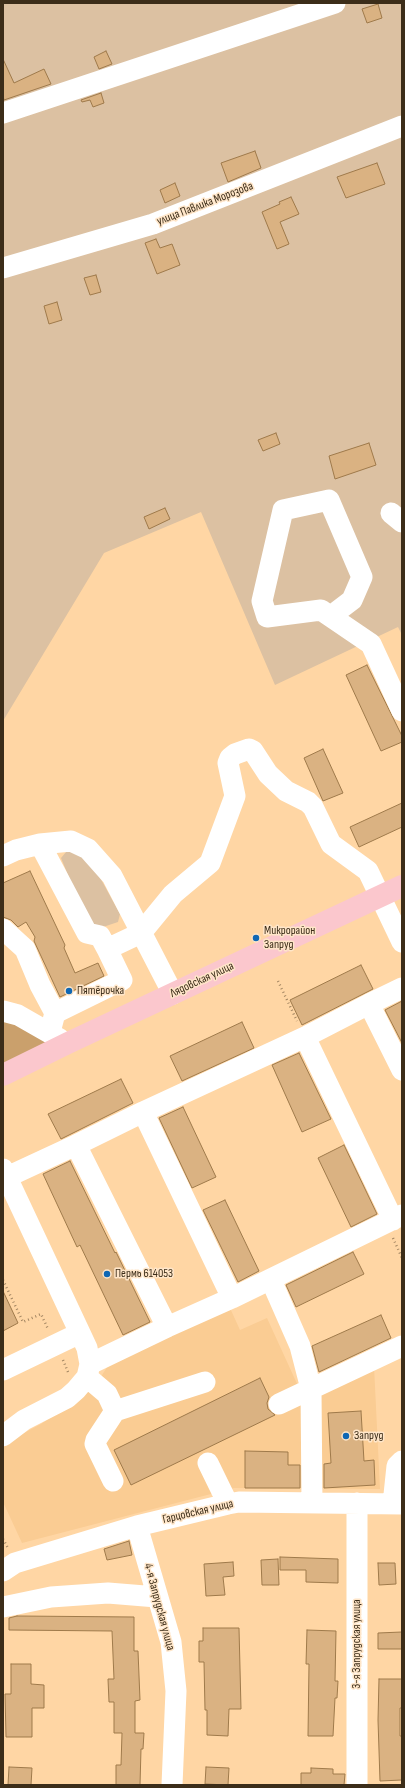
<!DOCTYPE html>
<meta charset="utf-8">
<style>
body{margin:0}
#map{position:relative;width:405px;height:1788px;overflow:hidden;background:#ffd6a4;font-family:"Sofia Sans Condensed",sans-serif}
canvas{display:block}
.frame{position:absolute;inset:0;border:4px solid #3c2d19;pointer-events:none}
</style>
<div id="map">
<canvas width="405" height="1788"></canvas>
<div class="frame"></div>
</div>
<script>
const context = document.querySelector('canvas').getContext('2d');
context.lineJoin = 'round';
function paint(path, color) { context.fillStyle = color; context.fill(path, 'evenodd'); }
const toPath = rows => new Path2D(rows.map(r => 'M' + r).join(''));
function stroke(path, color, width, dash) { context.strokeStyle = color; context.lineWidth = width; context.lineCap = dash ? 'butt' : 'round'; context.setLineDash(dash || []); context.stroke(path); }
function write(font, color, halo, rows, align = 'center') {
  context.font = font + ' "Sofia Sans Condensed",sans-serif'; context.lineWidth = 3; context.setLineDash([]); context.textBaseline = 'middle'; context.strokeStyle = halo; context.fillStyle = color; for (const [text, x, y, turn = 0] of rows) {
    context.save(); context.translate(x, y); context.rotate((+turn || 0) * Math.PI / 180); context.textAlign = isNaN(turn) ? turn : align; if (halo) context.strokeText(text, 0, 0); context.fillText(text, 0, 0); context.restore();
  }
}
const built = toPath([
 [230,1308,240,1330,267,1318,304,1399,374,1366,380,1489,234,1488,22,1543,3,1502,3,1444,41,1424,75,1401,97,1383,109,1364]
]);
const green = toPath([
 [3,3,402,3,402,635,398,627,275,685,201,512,104,553,3,721],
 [78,846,86,852,120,914,118,922,103,927,92,927,82,909,61,858,66,852]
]);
const forest = toPath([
 [3,1017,48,1042,3,1065]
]);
const building = toPath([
 [378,4,382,18,367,23,362,9,378,4],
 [106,51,112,64,99,69,94,57,106,51],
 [3,59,14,83,44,69,51,84,4,100,3,96,3,59],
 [101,93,104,103,93,107,90,100,82,102,81,100,101,93],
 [255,151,261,168,228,182,221,163,255,151],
 [377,163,385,184,346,198,337,177,377,163],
 [175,183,180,196,165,203,160,190,175,183],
 [291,197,299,214,280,222,289,244,277,249,262,212,280,204,279,202,291,197],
 [156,239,160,248,172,244,180,265,157,274,145,243,156,239],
 [96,275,101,292,90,295,84,278,96,275],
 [57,302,62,320,49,324,44,306,57,302],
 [276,433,280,444,263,451,258,440,276,433],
 [369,443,376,465,335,479,329,456,369,443],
 [165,508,170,519,149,529,144,517,165,508],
 [367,665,402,736,402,742,381,751,346,675,367,665],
 [323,749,343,793,323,801,304,758,323,749],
 [402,803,402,827,359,847,350,827,402,803],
 [30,871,65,945,64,948,75,973,98,963,104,976,60,997,34,941,35,937,26,922,18,927,11,920,3,917,3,883,30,871],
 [361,965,373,989,302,1025,290,1000,361,965],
 [402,1001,402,1043,385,1010,402,1001],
 [242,1022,254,1048,182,1081,170,1056,242,1022],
 [299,1053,331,1119,302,1132,272,1065,299,1053],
 [121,1079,133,1103,61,1139,48,1114,121,1079],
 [183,1107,216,1177,192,1188,159,1118,183,1107],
 [344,1145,377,1214,351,1227,318,1158,344,1145],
 [70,1161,115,1253,116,1252,150,1322,123,1335,80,1245,77,1247,43,1174,70,1161],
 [225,1200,259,1271,238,1282,203,1210,225,1200],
 [353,1252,364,1274,296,1307,286,1285,353,1252],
 [3,1291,18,1323,3,1331,3,1291],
 [381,1315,391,1338,319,1372,312,1346,381,1315],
 [260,1378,269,1397,267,1403,268,1409,275,1415,131,1485,114,1450,260,1378],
 [361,1411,364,1461,374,1460,375,1485,324,1488,324,1464,331,1463,328,1413,361,1411],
 [245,1451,288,1452,288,1465,300,1465,300,1488,245,1488,245,1451],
 [129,1541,132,1555,107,1560,104,1549,129,1541],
 [280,1557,338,1559,338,1583,306,1582,306,1570,280,1570,280,1557],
 [278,1559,279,1585,262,1585,261,1560,278,1559],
 [233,1562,234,1576,223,1577,225,1595,206,1596,204,1564,233,1562],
 [378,1563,395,1563,396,1584,379,1585,378,1563],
 [17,1616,134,1617,134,1651,138,1651,140,1700,135,1701,135,1733,144,1733,143,1749,141,1749,140,1785,116,1785,116,1765,121,1765,122,1733,114,1733,114,1702,109,1702,108,1679,114,1679,112,1631,9,1630,9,1618,17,1616],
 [203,1628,239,1628,241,1709,229,1709,228,1736,207,1735,207,1710,205,1710,204,1662,199,1662,199,1641,203,1641,203,1628],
 [307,1630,336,1631,335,1681,338,1681,337,1698,335,1698,333,1736,308,1736,309,1664,306,1664,307,1630],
 [402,1632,402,1649,378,1649,378,1633,402,1632],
 [11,1664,31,1664,31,1684,44,1685,44,1708,32,1708,32,1737,6,1737,5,1694,11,1694,11,1664],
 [379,1679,402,1679,402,1708,400,1708,400,1736,402,1736,402,1780,380,1781,378,1720,379,1679],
 [9,1767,32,1768,31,1785,8,1785,9,1767],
 [206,1767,229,1768,228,1785,205,1784,206,1767],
 [311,1768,333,1769,333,1774,345,1774,344,1785,301,1785,301,1773,311,1773,311,1768]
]);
const path = toPath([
 [278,981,297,1021],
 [393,1238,402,1258],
 [3,1280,23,1322,41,1314,48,1329],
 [63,1360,68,1372],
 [3,1539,8,1548]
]);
const minor = toPath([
 [3,113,335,3],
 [3,268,153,224,402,126],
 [391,513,402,522],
 [331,616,352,600,362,577,329,500,283,510,262,601,267,617,321,610,371,644,402,711],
 [40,844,87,933,100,936,107,949],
 [3,856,16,850,40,844,71,841,88,849,112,876,173,994],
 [3,929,25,949,40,985,55,1013,50,1032],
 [402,988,369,1004,402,1070],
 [3,1011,18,1015,60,1039],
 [55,1013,122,980,107,949,141,933,173,894,210,863,235,796,228,763,230,758,235,754,249,749,253,751,268,774,286,791,308,802,313,807,331,844,368,871,402,942],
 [305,1037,369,1004],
 [76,1145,143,1112],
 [3,1169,80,1333,87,1348,90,1364,87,1377,76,1390,67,1398,24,1420,3,1436],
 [7,1177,76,1145,167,1327,90,1364],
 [271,1280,300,1346,311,1389,312,1503],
 [232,1298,402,1215],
 [167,1327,232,1298,143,1112,305,1037,393,1220],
 [3,1370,80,1333],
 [87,1377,107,1394,115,1411,96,1440,95,1444,113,1481],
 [279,1404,402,1346],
 [115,1411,205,1382],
 [208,1463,228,1504],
 [393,1504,397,1466,402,1461],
 [137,1526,171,1642,176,1691,172,1785],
 [3,1571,15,1563,137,1526,228,1504,239,1502,402,1504],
 [3,1607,51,1597,108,1593,157,1597],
 [357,1785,357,1503]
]);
const major = toPath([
 [3,1075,68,1043,402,886]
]);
const markers = [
 [256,938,4,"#0f67b4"],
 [69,991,4,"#0f67b4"],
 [107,1274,4,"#0f67b4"],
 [346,1436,4,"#0f67b4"]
];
const streetNames = [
 ["улица Павлика Морозова",205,204,-21],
 ["Лядовская улица",202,980,-25],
 ["Гарцовская улица",198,1512,-13],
 ["4-я Запрудская улица",159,1607,75],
 ["3-я Запрудская улица",357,1644,-90]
];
const poiNames = [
 ["Микрорайон",264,931],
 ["Запруд",264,945],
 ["Пятёрочка",77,991],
 ["Пермь 614053",115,1274],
 ["Запруд",354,1436]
];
paint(built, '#facc93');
paint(green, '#dcc1a2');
paint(forest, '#caa06c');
paint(building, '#dab282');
stroke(building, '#9f7a4b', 1);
stroke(path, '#a48763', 2.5, [1, 3]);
stroke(minor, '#fff', 21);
stroke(major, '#fbc7cd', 22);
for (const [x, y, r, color] of markers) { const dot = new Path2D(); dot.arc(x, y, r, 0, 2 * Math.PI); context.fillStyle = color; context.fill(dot); stroke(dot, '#ffe6c9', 1.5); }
write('12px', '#3c2d19', '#ffe6c9', streetNames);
write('12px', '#3c2d19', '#ffe6c9', poiNames, 'left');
</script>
